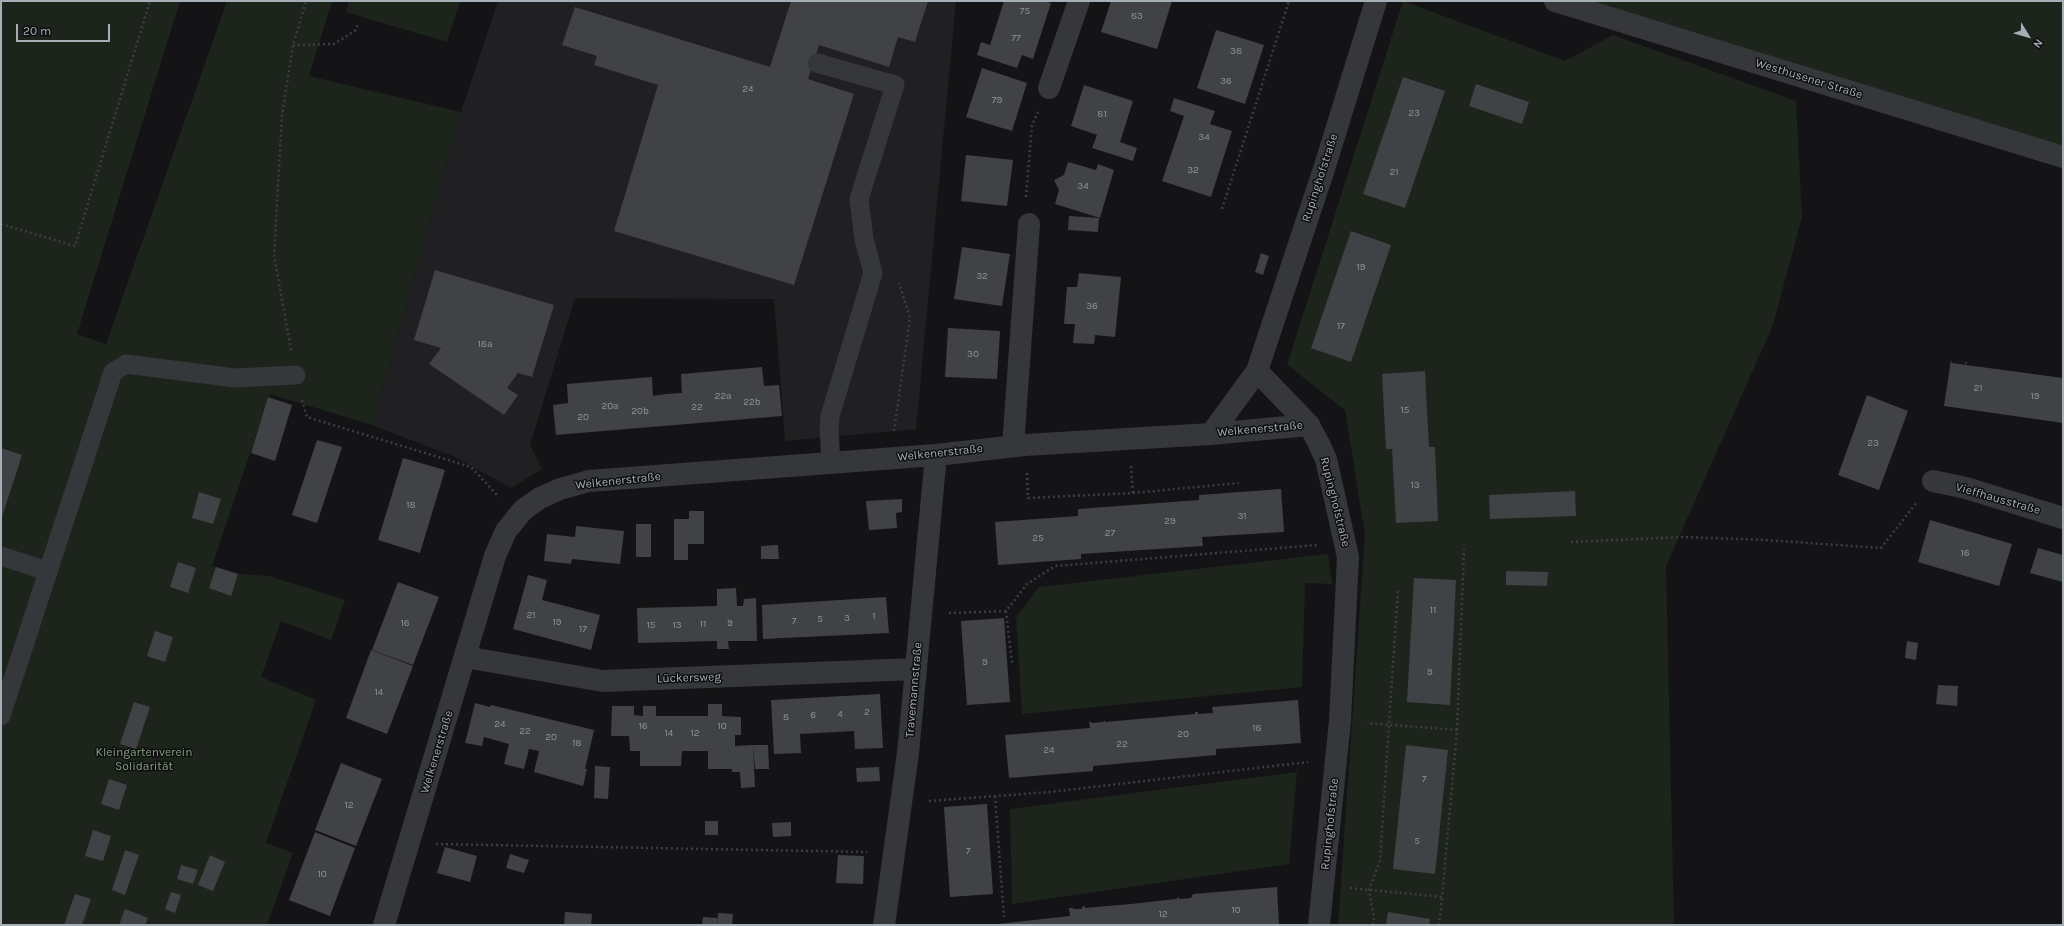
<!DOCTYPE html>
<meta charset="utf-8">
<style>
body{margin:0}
#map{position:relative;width:2064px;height:926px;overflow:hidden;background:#141416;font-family:Karla,sans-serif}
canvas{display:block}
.frame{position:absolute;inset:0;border:2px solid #a5afb6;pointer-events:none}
.north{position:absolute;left:2008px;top:16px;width:40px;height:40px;-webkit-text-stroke:3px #0f0f11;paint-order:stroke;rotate:127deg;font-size:11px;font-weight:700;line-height:16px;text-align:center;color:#a5afb6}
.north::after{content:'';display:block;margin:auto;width:14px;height:18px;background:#a5afb6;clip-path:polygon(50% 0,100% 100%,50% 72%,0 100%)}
.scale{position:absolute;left:16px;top:24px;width:94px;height:18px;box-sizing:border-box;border:2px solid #a5afb6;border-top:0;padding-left:5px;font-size:12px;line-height:14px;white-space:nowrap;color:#a5afb6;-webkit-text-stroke:3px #0f0f11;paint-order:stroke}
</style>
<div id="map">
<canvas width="2064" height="926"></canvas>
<div class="frame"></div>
<div class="north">N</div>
<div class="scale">20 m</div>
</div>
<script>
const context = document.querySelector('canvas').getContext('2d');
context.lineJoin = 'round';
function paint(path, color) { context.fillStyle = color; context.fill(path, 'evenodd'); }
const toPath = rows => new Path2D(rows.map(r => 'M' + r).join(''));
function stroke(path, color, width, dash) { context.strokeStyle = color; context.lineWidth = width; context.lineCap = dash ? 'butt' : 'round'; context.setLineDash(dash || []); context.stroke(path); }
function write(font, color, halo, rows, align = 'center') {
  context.font = font + ' Karla,sans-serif'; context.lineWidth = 3; context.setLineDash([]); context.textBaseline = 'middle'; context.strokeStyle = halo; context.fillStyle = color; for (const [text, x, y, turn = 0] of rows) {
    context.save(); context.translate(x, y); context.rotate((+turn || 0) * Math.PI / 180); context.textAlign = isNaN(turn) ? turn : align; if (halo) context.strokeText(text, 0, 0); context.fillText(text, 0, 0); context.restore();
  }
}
const built = toPath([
 [498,1,956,1,916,429,785,441,774,299,575,298,530,445,542,469,511,488,455,457,372,425,461,112]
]);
const green = toPath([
 [1,1,180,1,77,334,106,344,227,1,332,1,309,76,461,112,372,425,270,394,212,566,238,574,269,576,345,600,331,640,281,621,261,677,316,700,266,843,293,853,267,925,1,925],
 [349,1,460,1,447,42,346,12],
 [1403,1,1565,61,1613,35,1796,101,1802,217,1773,325,1666,566,1674,925,1338,925,1365,535,1345,410,1287,365],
 [1583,1,2063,1,2063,147],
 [1328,554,1332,584,1305,583,1302,687,1022,714,1016,617,1039,587],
 [1297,772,1289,864,1012,904,1010,809]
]);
const building = toPath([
 [791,1,928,1,915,42,898,37,889,67,819,45,808,79,854,94,794,285,614,231,658,85,594,65,597,56,562,45,575,7,770,67],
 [1004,1,1044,1,1051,3,1033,59,1022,55,1017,68,977,55,981,42,990,45],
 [1111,1,1172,1,1157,49,1101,32],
 [1216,30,1264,45,1245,104,1197,88],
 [982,68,1027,83,1012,131,966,117],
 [1403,77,1445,91,1405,208,1363,194],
 [1476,84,1529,102,1522,124,1469,106],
 [1084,85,1133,101,1120,142,1137,148,1133,161,1092,148,1097,135,1071,126],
 [1174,98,1215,111,1210,124,1232,131,1211,197,1162,181,1184,116,1170,111],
 [966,155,1013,160,1007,206,961,201],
 [1068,162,1096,170,1098,164,1114,170,1100,218,1055,204,1059,190,1054,180,1064,175],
 [1069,216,1099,218,1098,232,1068,230],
 [1351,231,1391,245,1351,362,1311,348],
 [962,247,1010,254,1002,306,954,299],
 [1261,253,1269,256,1263,275,1255,272],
 [435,270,554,305,532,377,518,373,507,388,518,395,504,415,429,364,441,348,414,340],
 [1079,273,1121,277,1115,337,1095,335,1094,344,1073,343,1075,324,1064,324,1067,287,1077,287],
 [948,328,1000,331,997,379,945,377],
 [1951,360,1952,363,1966,365,1965,362,1967,362,1966,365,2063,378,2063,423,1944,406],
 [762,367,764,386,779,385,782,416,556,435,553,405,568,403,567,384,652,377,653,396,666,394,682,393,681,374],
 [1425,371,1429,447,1435,447,1438,521,1396,523,1392,449,1386,449,1382,374],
 [1867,395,1908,411,1879,490,1838,475],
 [268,397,292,405,275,461,251,453],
 [317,440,342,447,317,523,292,515],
 [1,448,22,455,1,520],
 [403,458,445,470,420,553,378,540],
 [1281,489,1284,532,1202,537,1203,546,1081,554,1081,559,998,565,995,522,1078,516,1078,509,1199,500,1199,495],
 [1575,491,1576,516,1490,519,1489,495],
 [199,492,221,499,213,524,192,518],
 [902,499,902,512,896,513,897,528,869,530,866,501],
 [689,511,704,511,704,544,688,544,688,560,674,560,674,519,689,519],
 [1930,520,2012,544,1999,586,1918,562],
 [636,524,651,524,651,557,636,557],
 [576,526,624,531,620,564,572,559,571,564,544,561,547,534,575,537],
 [778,545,779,559,761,559,761,546],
 [2038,548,2063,555,2063,582,2030,573],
 [178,562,196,568,188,593,170,587],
 [216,567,238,574,231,596,209,588],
 [1506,571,1548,572,1547,586,1506,585],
 [528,575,547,580,542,600,600,615,591,650,513,629],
 [1414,578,1456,580,1450,705,1407,702],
 [398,582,439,597,413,665,372,650],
 [736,588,737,606,743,606,744,599,756,598,757,641,728,641,729,649,717,649,717,641,638,643,637,608,717,606,717,589],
 [886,597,889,633,763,639,762,605],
 [1004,618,1010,702,967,705,961,621],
 [155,631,173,637,165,662,147,656],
 [1907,641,1918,643,1916,660,1905,658],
 [371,650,413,666,387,734,346,718],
 [1938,685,1958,686,1957,706,1936,704],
 [880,694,883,748,855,749,854,731,800,734,801,753,774,754,771,700],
 [1298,700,1301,743,1216,749,1216,755,1093,766,1093,771,1009,778,1005,735,1090,728,1089,721,1092,723,1103,722,1105,720,1105,722,1195,714,1195,712,1198,712,1198,714,1213,713,1212,707],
 [134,702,150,707,136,749,120,744],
 [475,703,490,707,491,705,594,730,585,769,587,769,583,786,534,772,539,751,529,749,524,769,504,764,509,744,484,737,482,746,465,743],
 [708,704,722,704,722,716,741,717,741,735,735,735,735,746,753,745,755,787,741,788,740,772,732,772,732,769,708,769,708,751,682,751,681,766,640,766,640,751,630,751,629,736,611,736,612,706,634,706,634,715,643,716,643,706,656,706,656,716,708,716],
 [753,745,768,745,769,769,755,769],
 [1406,745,1448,750,1435,874,1393,869],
 [341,763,382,779,356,846,315,830],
 [595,766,610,767,608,799,594,798],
 [879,767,880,781,857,782,856,768],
 [109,779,127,785,119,810,101,804],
 [987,804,993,894,950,897,944,807],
 [705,821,718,821,718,835,705,835],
 [791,822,791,836,773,837,772,823],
 [93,830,111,836,103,861,85,856],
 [315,832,355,848,330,916,289,900],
 [445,847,477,856,470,882,437,873],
 [125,850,139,855,125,895,112,890],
 [510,854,529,860,524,873,506,868],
 [210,855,225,862,213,891,198,885],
 [838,855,864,856,863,884,836,883],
 [181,865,198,870,193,884,177,879],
 [1277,887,1279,925,988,925,1070,916,1069,908,1073,908,1073,909,1082,909,1082,907,1085,906,1085,908,1131,904,1176,899,1179,897,1179,899,1191,898,1193,894],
 [171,892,181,895,175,913,165,909],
 [75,894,91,899,82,925,64,925],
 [125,909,148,918,145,925,119,925],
 [565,912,592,914,591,925,564,925],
 [1388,912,1430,919,1429,925,1386,925],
 [718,913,733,914,732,925,717,925],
 [703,917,717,918,717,925,702,925]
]);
const path = toPath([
 [293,45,334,44,356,30,358,23],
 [1026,197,1032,125,1038,112],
 [1222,209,1289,1],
 [1,224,75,246,150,1],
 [291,350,274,255,282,115,293,45,306,1],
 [302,400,307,417,471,467,499,497],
 [894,431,910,318,899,283],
 [1131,466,1133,493],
 [1027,473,1028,498,1133,493,1239,483],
 [1571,542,1683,537,1765,540,1881,548,1917,502],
 [1006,611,1012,663],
 [949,613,1006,611,1027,584,1055,566,1317,545],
 [1457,730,1464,549],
 [995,796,1004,917],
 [929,801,1050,792,1308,762],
 [436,844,867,852],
 [1350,888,1442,897,1457,730,1367,723],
 [1373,925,1374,918,1369,890,1380,860,1398,589],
 [1439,925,1442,897]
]);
const service = toPath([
 [817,63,895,85,859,199,864,239,873,273,830,416,829,430,831,463],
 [1,556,47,571],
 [1,716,113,372,126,364,235,378,296,375]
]);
const minor = toPath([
 [1555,1,2063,157],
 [1049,88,1079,1],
 [1257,371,1309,425,1319,444,1326,459,1348,557,1340,721,1319,925],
 [1211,434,1309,425],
 [1013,446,1029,224],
 [1933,481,1966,488,2063,518],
 [465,657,603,681,916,669],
 [384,925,495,556,506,531,523,510,540,498,560,489,589,481,936,455,1025,445,1211,434,1257,371,1324,169,1376,1],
 [884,925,908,753,936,455]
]);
const numberNames = [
 ["75",1025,11],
 ["83",1137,16],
 ["77",1016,38],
 ["38",1236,51],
 ["36",1226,81],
 ["24",748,89],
 ["79",997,100],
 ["23",1414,113],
 ["81",1102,114],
 ["34",1204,137],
 ["32",1193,170],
 ["21",1394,172],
 ["34",1083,186],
 ["19",1361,267],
 ["32",982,276],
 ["36",1092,306],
 ["17",1341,326],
 ["18a",485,344],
 ["30",973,354],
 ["21",1978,388],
 ["22a",723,396],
 ["19",2035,396],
 ["22b",752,402],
 ["20a",610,406],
 ["22",697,407],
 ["15",1405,410],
 ["20b",640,411],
 ["20",583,417],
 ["23",1873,443],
 ["13",1415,485],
 ["18",411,505],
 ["31",1242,516],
 ["29",1170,521],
 ["27",1110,533],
 ["25",1038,538],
 ["16",1965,553],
 ["11",1433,610],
 ["21",531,615],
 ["1",874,616],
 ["3",847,618],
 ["5",820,619],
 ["7",794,621],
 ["19",557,622],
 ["16",405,623],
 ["9",730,623],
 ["11",703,624],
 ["15",651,625],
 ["13",677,625],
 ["17",583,629],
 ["9",985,662],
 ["9",1430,672],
 ["14",379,692],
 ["2",867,712],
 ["4",840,714],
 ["6",813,715],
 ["8",786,717],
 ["24",500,724],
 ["16",643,726],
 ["10",722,726],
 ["18",1257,728],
 ["22",525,731],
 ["14",669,733],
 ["12",695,733],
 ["20",1183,734],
 ["20",551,737],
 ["18",577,743],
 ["22",1122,744],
 ["24",1049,750],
 ["7",1424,779],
 ["12",349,805],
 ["5",1417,841],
 ["7",968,851],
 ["10",322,874],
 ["10",1236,910],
 ["12",1163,914]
];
const streetNames = [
 ["Westhusener Straße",1809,79,17],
 ["Rupinghofstraße",1320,178,-72],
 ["Welkenerstraße",1260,429,-5],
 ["Welkenerstraße",940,453,-6],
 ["Welkenerstraße",618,481,-6],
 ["Vieffhausstraße",1998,499,16],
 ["Rupinghofstraße",1335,502,76],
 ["Lückersweg",689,678,-2],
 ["Travemannstraße",914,690,-85],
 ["Welkenerstraße",437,752,-73],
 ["Rupinghofstraße",1330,824,-84]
];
const parkNames = [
 ["Kleingartenverein",144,753],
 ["Solidarität",144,767]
];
paint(built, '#202023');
paint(green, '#1c241c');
paint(building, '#404246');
stroke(path, '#3b3e42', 2.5, [2, 3]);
stroke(service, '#35373b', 19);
stroke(minor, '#35373b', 22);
write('10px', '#8c949a', null, numberNames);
write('12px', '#a5afb6', '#0f0f11', streetNames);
write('12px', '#83a27b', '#0f0f11', parkNames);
</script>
